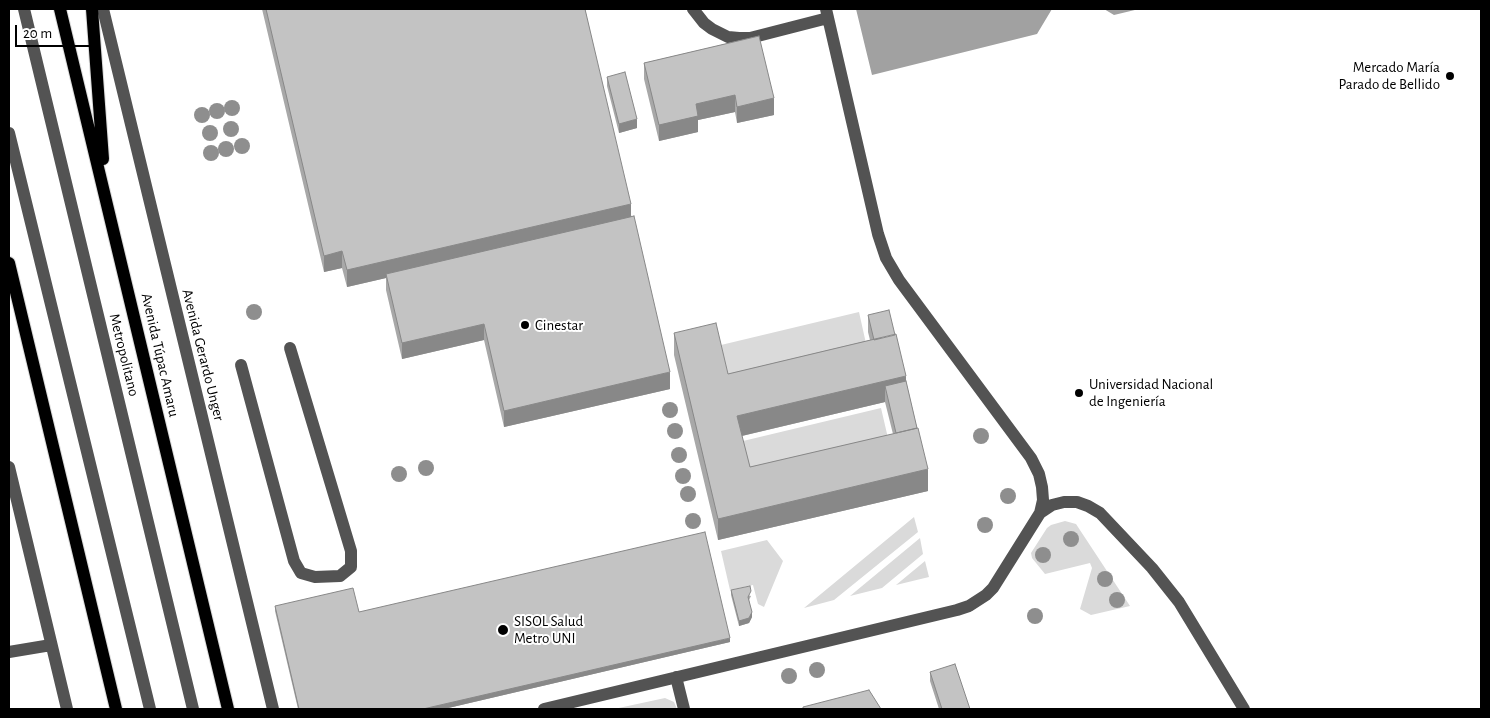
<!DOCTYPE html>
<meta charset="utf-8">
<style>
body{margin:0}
#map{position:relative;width:1490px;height:718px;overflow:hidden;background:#fff;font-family:"Alegreya Sans",sans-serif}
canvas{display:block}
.frame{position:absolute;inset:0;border:10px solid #000;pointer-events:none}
.scale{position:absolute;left:15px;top:25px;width:78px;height:22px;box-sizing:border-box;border:2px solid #000;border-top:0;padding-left:6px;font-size:15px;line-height:18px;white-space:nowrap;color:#000;-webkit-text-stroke:4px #fff;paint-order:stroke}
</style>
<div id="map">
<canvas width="1490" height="718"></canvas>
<div class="frame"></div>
<div class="scale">20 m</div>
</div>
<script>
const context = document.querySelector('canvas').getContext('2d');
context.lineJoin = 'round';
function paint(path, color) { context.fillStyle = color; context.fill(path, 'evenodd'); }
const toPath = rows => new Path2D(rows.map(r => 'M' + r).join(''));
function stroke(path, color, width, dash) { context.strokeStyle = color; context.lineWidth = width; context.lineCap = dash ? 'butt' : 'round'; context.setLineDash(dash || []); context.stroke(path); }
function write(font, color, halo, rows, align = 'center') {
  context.font = font + ' "Alegreya Sans",sans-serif'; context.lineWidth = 4; context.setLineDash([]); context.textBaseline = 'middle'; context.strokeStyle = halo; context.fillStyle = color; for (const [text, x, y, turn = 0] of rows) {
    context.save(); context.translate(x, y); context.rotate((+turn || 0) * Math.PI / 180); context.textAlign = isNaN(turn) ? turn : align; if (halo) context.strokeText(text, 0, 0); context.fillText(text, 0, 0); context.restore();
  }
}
const green = toPath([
 [859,312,869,357,731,390,721,345],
 [881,408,891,451,753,484,743,441],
 [914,517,918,532,834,600,804,608],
 [1065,521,1076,524,1130,606,1091,615,1080,609,1092,568,1090,563,1045,574,1032,558,1031,553,1047,528,1051,525],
 [920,538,923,554,882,588,850,596],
 [767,540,783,561,764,607,758,604,753,585,730,590,721,551],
 [925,561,929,577,896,585],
 [665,698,674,702,677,709,614,709]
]);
const water = toPath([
 [856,9,1052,9,1037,34,872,75],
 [1104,9,1139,9,1114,15]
]);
const minor = toPath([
 [24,9,193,709],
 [103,9,273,709],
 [693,9,704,23,712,29,728,37,739,38,750,38,828,18],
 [9,133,150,709],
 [241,365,294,561,301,573,315,577,340,576,351,567,351,551,290,348],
 [9,467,67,709],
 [1040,513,1052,505,1064,502,1077,502,1088,506,1100,513,1152,568,1179,602,1244,709],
 [9,652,51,645],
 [676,677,684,709],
 [544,709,957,610,969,606,986,595,993,588,1040,513,1043,500,1042,487,1039,474,1031,458,899,280,886,258,878,234,826,9]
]);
const major = toPath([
 [60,9,228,709],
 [92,9,103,159],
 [9,263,116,709]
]);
const trees = [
 [232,108],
 [217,111],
 [202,115],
 [231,129],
 [210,133],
 [242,146],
 [226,149],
 [211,153],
 [254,312],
 [670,410],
 [675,431],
 [981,436],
 [679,455],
 [426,468],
 [399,474],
 [683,476],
 [688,494],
 [1008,496],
 [693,521],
 [985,525],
 [1071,539],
 [1043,555],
 [1105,579],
 [1117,600],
 [1035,616],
 [817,670],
 [789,676]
];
const wall = toPath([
 [262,9,585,9,670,389,504,427,484,340,402,359,386,290,386,278,347,287,342,268,324,272],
 [759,36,774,115,737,123,735,112,698,120,698,132,659,141,644,79,644,63],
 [607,77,637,128,619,133,607,86],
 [868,315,906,381,917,428,928,491,718,540,674,355,674,333,728,374,870,340,868,332],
 [885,402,893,434,750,467,742,436],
 [731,590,751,596,749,600,752,617,749,623,739,626,731,595],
 [275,606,359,612,730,642,444,709,298,709,275,611],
 [930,672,970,709,939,709,930,681]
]);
const shadedWall = toPath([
 [735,95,735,112,698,120,698,132,659,141,659,125,696,104],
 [774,98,774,115,737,123,737,107],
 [637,119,637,128,619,133,619,124],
 [631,204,631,221,386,274,386,278,347,287,347,270],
 [342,251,342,268,324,272,324,256],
 [484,324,484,340,402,359,402,343],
 [670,372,670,389,504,427,504,411],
 [906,376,906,398,885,386,885,402,737,437,737,416],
 [928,469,928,491,718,540,718,519],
 [752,612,752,617,749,623,739,626,739,621],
 [730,638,730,642,444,709,423,709]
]);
const building = toPath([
 [266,9,585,9,631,204,347,270,342,251,324,256,266,9],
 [759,36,774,98,737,107,735,95,696,104,698,116,659,125,644,63,759,36],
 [625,72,637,119,619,124,607,77,625,72],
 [634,216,670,372,504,411,484,324,402,343,386,274,634,216],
 [889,310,895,335,874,340,868,315,889,310],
 [716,323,728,374,896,334,906,376,737,416,750,467,918,428,928,469,718,519,674,333,716,323],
 [906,381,917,428,896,433,885,386,906,381],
 [705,532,730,638,423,709,299,709,275,606,353,588,359,612,705,532],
 [750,586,751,591,748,597,752,612,749,618,739,621,731,590,750,586],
 [955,664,970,709,942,709,930,672,955,664],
 [869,690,881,709,803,709,803,707,869,690]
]);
const markers = [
 [1450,76,5,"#000"],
 [525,325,5,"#000"],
 [1079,393,5,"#000"],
 [503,630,6,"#000"]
];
const poiNames = [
 ["Mercado María",1440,67,"right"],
 ["Parado de Bellido",1440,84,"right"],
 ["Cinestar",535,325],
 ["Universidad Nacional",1089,384],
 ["de Ingeniería",1089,401],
 ["SISOL Salud",514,621],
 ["Metro UNI",514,638]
];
const streetNames = [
 ["Metropolitano",124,355,76],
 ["Avenida Túpac Amaru",160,355,77],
 ["Avenida Gerardo Unger",203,355,76]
];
paint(green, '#dadada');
paint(water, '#a1a1a1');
stroke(major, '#dbdbdb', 14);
stroke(minor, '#535353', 12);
stroke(major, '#000', 12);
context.fillStyle = '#8e8e8e';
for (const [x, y] of trees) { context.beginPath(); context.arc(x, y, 8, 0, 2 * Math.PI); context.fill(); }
paint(wall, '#a8a8a8');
paint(shadedWall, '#888');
paint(building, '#c3c3c3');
stroke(building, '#888', 1);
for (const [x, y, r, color] of markers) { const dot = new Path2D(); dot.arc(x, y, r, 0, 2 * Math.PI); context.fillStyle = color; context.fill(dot); stroke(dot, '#fff', 2); }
write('15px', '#000', '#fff', poiNames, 'left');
write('15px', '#000', '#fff', streetNames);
</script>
